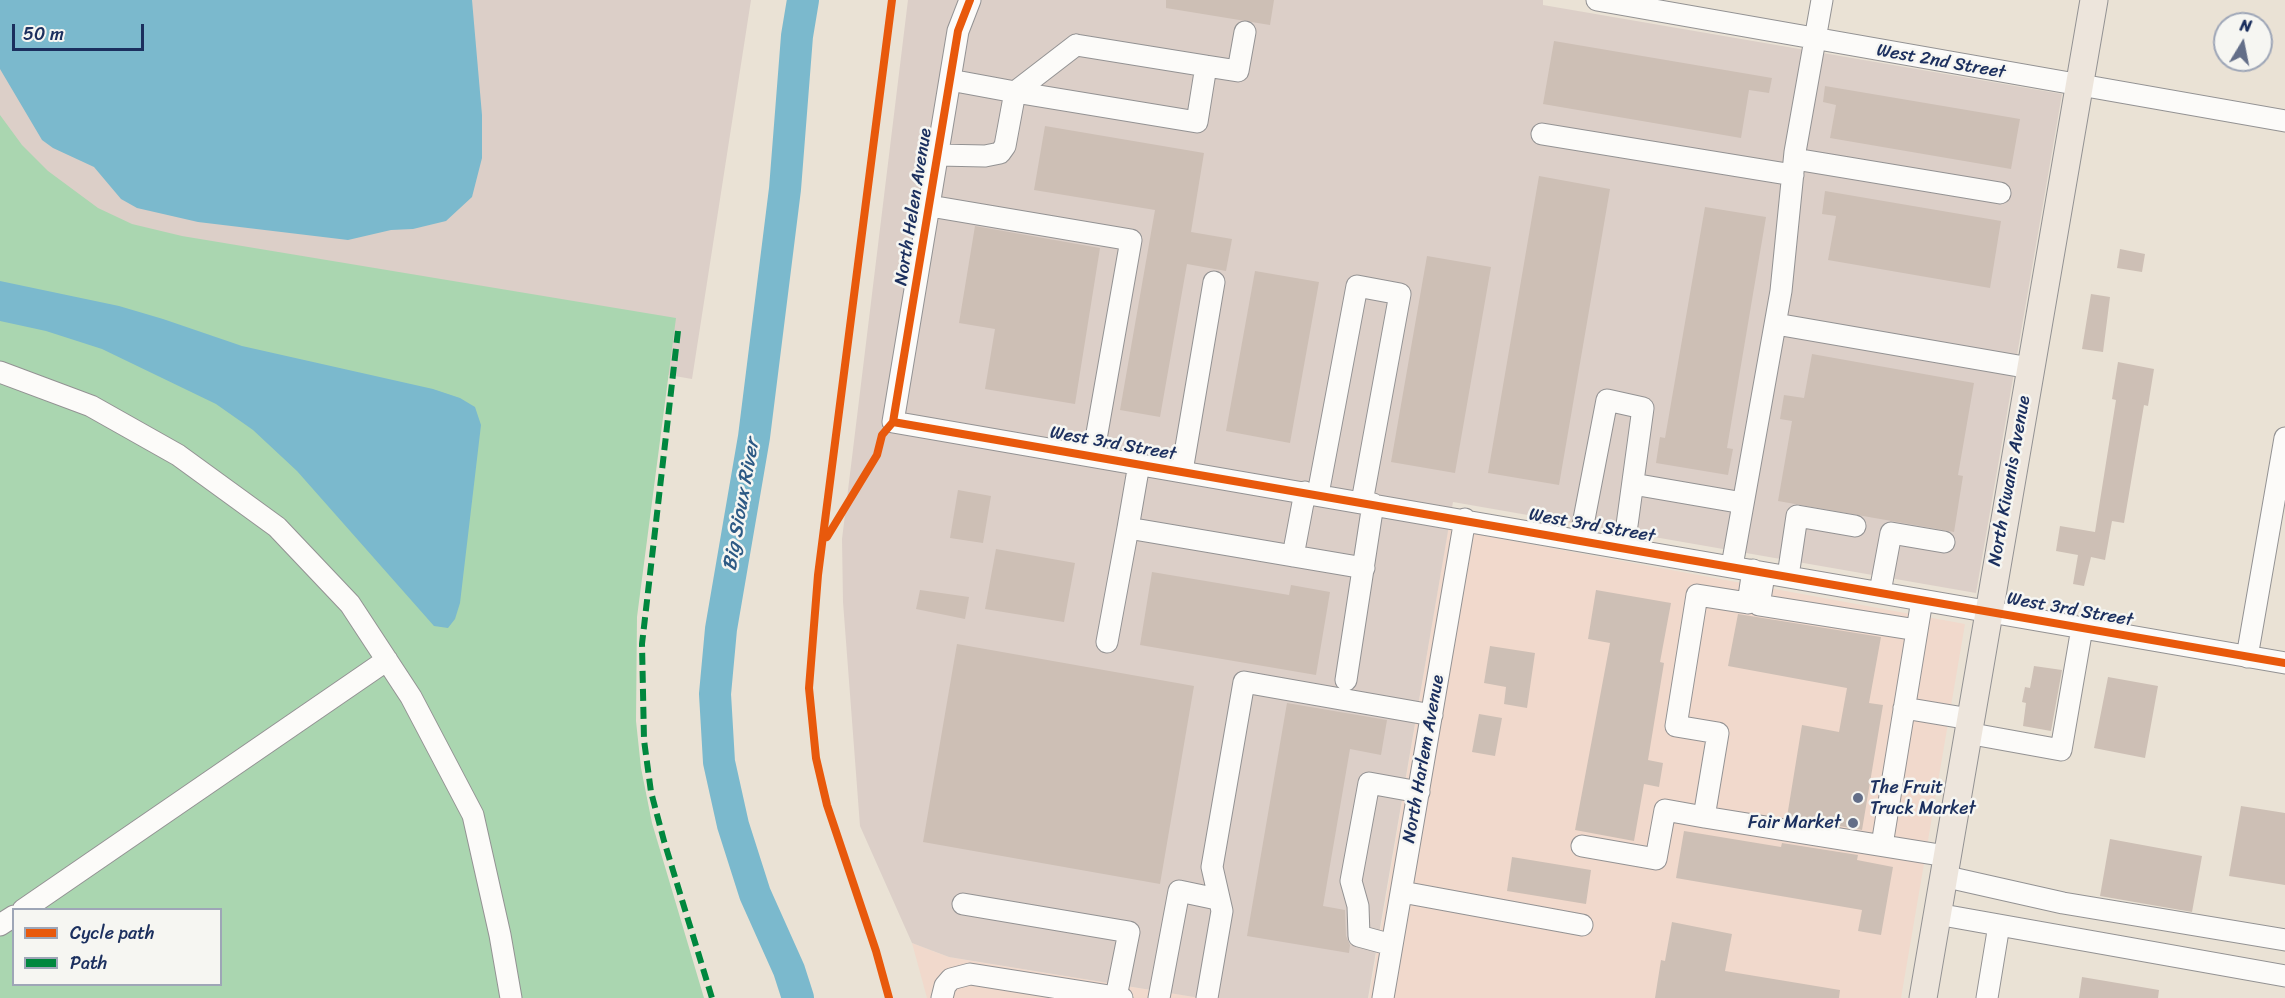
<!DOCTYPE html>
<style>
body{margin:0}
#map{position:relative;width:2285px;height:998px;overflow:hidden;background:#eae2d5;font-family:Sriracha,sans-serif}
canvas{display:block}
.legend{position:absolute;left:12px;top:908px;width:210px;height:78px;box-sizing:border-box;background:#f6f6f2;border:2px solid #9ea6b7;margin:0;padding:8px 10px;list-style:none;font-size:18px;color:#1b2f5e}
.legend li{display:flex;align-items:center;gap:12px;height:30px}
.legend b{width:30px;border:2px solid #9ea6b7}
.north{position:absolute;left:2213px;top:12px;width:60px;height:60px;box-sizing:border-box;background:#f6f6f2;border:2px solid #9ea6b7;border-radius:50%;rotate:10deg;font-size:16px;font-weight:700;line-height:24px;text-align:center;color:#1b2f5e}
.north::after{content:'';display:block;margin:auto;width:21px;height:27px;background:#636e88;clip-path:polygon(50% 0,100% 100%,50% 72%,0 100%)}
.scale{position:absolute;left:12px;top:24px;width:132px;height:27px;box-sizing:border-box;border:3px solid #1b2f5e;border-top:0;padding-left:8px;font-size:18px;line-height:21px;white-space:nowrap;color:#1b2f5e;-webkit-text-stroke:4px #f6f6f2;paint-order:stroke}
</style>
<div id="map">
<canvas width="2285" height="998"></canvas>
<ul class="legend">
<li><b style="height:8px;background:#e8590c"></b>Cycle path</li>
<li><b style="height:8px;background:#00873e"></b>Path</li>
</ul>
<div class="north">N</div>
<div class="scale">50 m</div>
</div>
<script>
const context = document.querySelector('canvas').getContext('2d');
context.lineJoin = 'round';
function paint(path, color) { context.fillStyle = color; context.fill(path, 'evenodd'); }
const toPath = rows => new Path2D(rows.map(r => 'M' + r).join(''));
function stroke(path, color, width, dash) { context.strokeStyle = color; context.lineWidth = width; context.lineCap = dash ? 'butt' : 'round'; context.setLineDash(dash || []); context.stroke(path); }
function write(font, color, halo, rows, align = 'center') {
  context.font = font + ' Sriracha,sans-serif'; context.lineWidth = 5; context.setLineDash([]); context.textBaseline = 'middle'; context.strokeStyle = halo; context.fillStyle = color; for (const [text, x, y, turn = 0] of rows) {
    context.save(); context.translate(x, y); context.rotate((+turn || 0) * Math.PI / 180); context.textAlign = isNaN(turn) ? turn : align; if (halo) context.strokeText(text, 0, 0); context.fillText(text, 0, 0); context.restore();
  }
}
const built = toPath([
 [1448,529,1965,624,1901,998,1369,998],
 [912,943,949,957,1200,998,927,998]
]);
const industrial = toPath([
 [0,0,751,0,692,379,0,259],
 [908,0,1543,0,1543,5,2062,94,1976,593,1453,502,1368,998,1200,998,949,957,912,943,860,826,843,602,842,539]
]);
const green = toPath([
 [0,115,22,145,48,171,98,208,132,224,182,236,676,318,637,617,636,721,641,768,652,823,704,998,0,998],
 [14,910,220,910,220,984,14,984]
]);
const water = toPath([
 [0,0,472,0,482,115,482,158,472,197,446,221,413,229,391,230,348,240,198,222,137,208,121,199,94,167,53,148,42,140,0,69],
 [0,281,119,306,163,319,242,346,433,389,460,398,475,407,481,425,460,603,455,619,448,628,434,626,297,471,253,430,216,404,102,349,46,331,0,321]
]);
const river = toPath([
 [798,998,789,970,755,894,733,825,719,762,715,694,721,629,754,437,785,189,797,36,803,0]
]);
const building = toPath([
 [1166,0,1274,0,1270,25,1166,8],
 [1554,41,1772,78,1769,93,1749,90,1741,138,1543,104],
 [1825,86,2020,119,2011,169,1830,138,1836,105,1823,102],
 [1045,126,1204,153,1191,232,1232,239,1226,271,1187,264,1160,417,1120,410,1155,210,1034,190],
 [1539,176,1610,189,1559,485,1488,473],
 [1825,191,2001,221,1990,288,1828,260,1836,216,1822,214],
 [1705,207,1766,217,1727,448,1733,449,1728,475,1656,463,1660,437,1665,438],
 [975,226,1100,248,1075,404,985,389,995,329,959,323],
 [2120,249,2145,254,2142,272,2117,268],
 [1427,256,1491,267,1455,473,1391,462],
 [1255,271,1319,282,1290,443,1226,431],
 [2091,294,2110,297,2103,352,2082,349],
 [1812,354,1974,383,1958,475,1963,476,1954,532,1778,501,1792,421,1780,419,1784,395,1804,398],
 [2118,362,2154,369,2148,406,2144,405,2124,523,2112,521,2105,560,2091,557,2084,586,2073,584,2078,555,2056,551,2060,526,2095,532,2116,400,2112,399],
 [958,490,991,496,983,543,950,538],
 [996,549,1075,563,1064,622,985,609],
 [1152,572,1289,595,1291,585,1330,592,1316,675,1140,645],
 [920,590,969,597,965,619,916,609],
 [1596,590,1671,603,1660,662,1664,663,1648,760,1663,763,1659,787,1644,784,1634,841,1575,830,1610,643,1588,639],
 [1738,614,1881,637,1869,703,1883,705,1862,830,1787,817,1802,725,1839,732,1847,688,1728,666],
 [957,644,1194,686,1160,884,923,842],
 [1490,646,1535,653,1527,708,1504,704,1506,687,1484,683],
 [2034,666,2062,670,2051,731,2023,726,2026,703,2022,702,2025,687,2030,688],
 [2108,677,2158,686,2145,758,2094,748],
 [1287,703,1387,720,1381,755,1350,749,1323,906,1345,910,1346,936,1350,945,1349,953,1247,936],
 [1479,714,1502,718,1495,756,1472,752],
 [2241,806,2285,813,2285,885,2229,876],
 [1684,831,1781,847,1782,843,1858,855,1857,860,1893,867,1881,935,1858,931,1862,910,1676,878],
 [2110,839,2202,856,2192,912,2100,896],
 [1512,857,1591,870,1586,904,1507,891],
 [1672,922,1732,934,1725,971,1840,990,1839,998,1655,998,1661,960,1665,961],
 [2082,977,2159,990,2158,998,2079,998]
]);
const minor = toPath([
 [970,0,958,31,893,422,2285,663],
 [1597,0,2285,121],
 [1076,45,1206,66,1197,122,1015,92,1076,45],
 [1206,66,1238,71,1245,32],
 [1542,134,1793,175],
 [938,155,985,156,1000,153,1005,146,1015,92,950,80],
 [1795,159,2000,193],
 [930,206,1131,240,1093,456],
 [1776,324,2030,368],
 [0,372,91,406,178,455,277,527,350,604,411,697,473,815,500,935,511,998],
 [1139,464,1128,528,1364,568],
 [1182,471,1214,282],
 [1633,484,1743,503],
 [1318,494,1357,286,1400,294,1362,502],
 [1580,540,1607,400,1643,408,1624,547],
 [1293,556,1305,492],
 [1732,566,1781,291,1795,152,1822,0],
 [1753,570,1748,603,1697,595,1676,726,1718,733,1704,817,1946,856],
 [1788,576,1797,516,1855,526],
 [1763,581,1759,605,1917,630],
 [1880,592,1891,533,1944,542],
 [1107,642,1128,528],
 [2247,657,2285,438],
 [1346,680,1373,504],
 [1904,708,1970,719],
 [1967,733,2061,750,2082,628],
 [1882,845,1922,600],
 [1582,846,1656,859,1665,810,1704,817],
 [1943,876,2063,903,2285,940],
 [1402,892,1582,925],
 [963,904,1129,932,1116,997],
 [23,910,387,660],
 [1937,914,2285,976],
 [0,925,14,916],
 [1392,945,1359,936,1358,906,1351,881,1369,783,1419,792],
 [942,998,945,986,951,979,970,974,1122,998],
 [1159,998,1179,891,1217,899],
 [1207,998,1222,911,1212,867,1244,682,1432,715],
 [1383,998,1465,519],
 [1987,998,1999,925]
]);
const major = toPath([
 [1923,998,2094,0]
]);
const quiet = toPath([
 [678,331,642,644,644,740,651,792,664,841,712,998]
]);
const cycleway = toPath([
 [893,422,2285,663],
 [893,422,958,31,970,0],
 [827,537,877,455,882,435,893,422],
 [889,998,876,951,827,805,816,758,809,688,818,575,892,0]
]);
const markers = [
 [1858,798,6,"#636e88"],
 [1853,823,6,"#636e88"]
];
const streetNames = [
 ["West 2nd Street",1941,62,10],
 ["North Helen Avenue",914,207,-81],
 ["West 3rd Street",1113,444,10],
 ["North Kiwanis Avenue",2010,481,-80],
 ["West 3rd Street",1592,526,10],
 ["West 3rd Street",2070,610,10],
 ["North Harlem Avenue",1424,759,-80]
];
const poiNames = [
 ["The Fruit",1870,788],
 ["Truck Market",1870,809],
 ["Fair Market",1841,823,"right"]
];
const waterNames = [
 ["Big Sioux River",742,505,-80]
];
paint(built, '#f1d9cc');
paint(industrial, '#dccfc8');
paint(green, '#aad6b0');
paint(water, '#7bb9cd');
stroke(river, '#7bb9cd', 32);
paint(building, '#cdbfb5');
stroke(minor, '#939293', 23);
stroke(major, '#939293', 29);
stroke(minor, '#fcfbf9', 21);
stroke(major, '#ede5dc', 27);
stroke(quiet, '#00873e', 6, [12, 6]);
stroke(cycleway, '#e8590c', 8);
for (const [x, y, r, color] of markers) { const dot = new Path2D(); dot.arc(x, y, r, 0, 2 * Math.PI); context.fillStyle = color; context.fill(dot); stroke(dot, '#f6f6f2', 2); }
write('18px', '#1b2f5e', '#f6f6f2', streetNames);
write('18px', '#1b2f5e', '#f6f6f2', poiNames, 'left');
write('italic 20px', '#2c5984', '#f6f6f2', waterNames);
</script>
